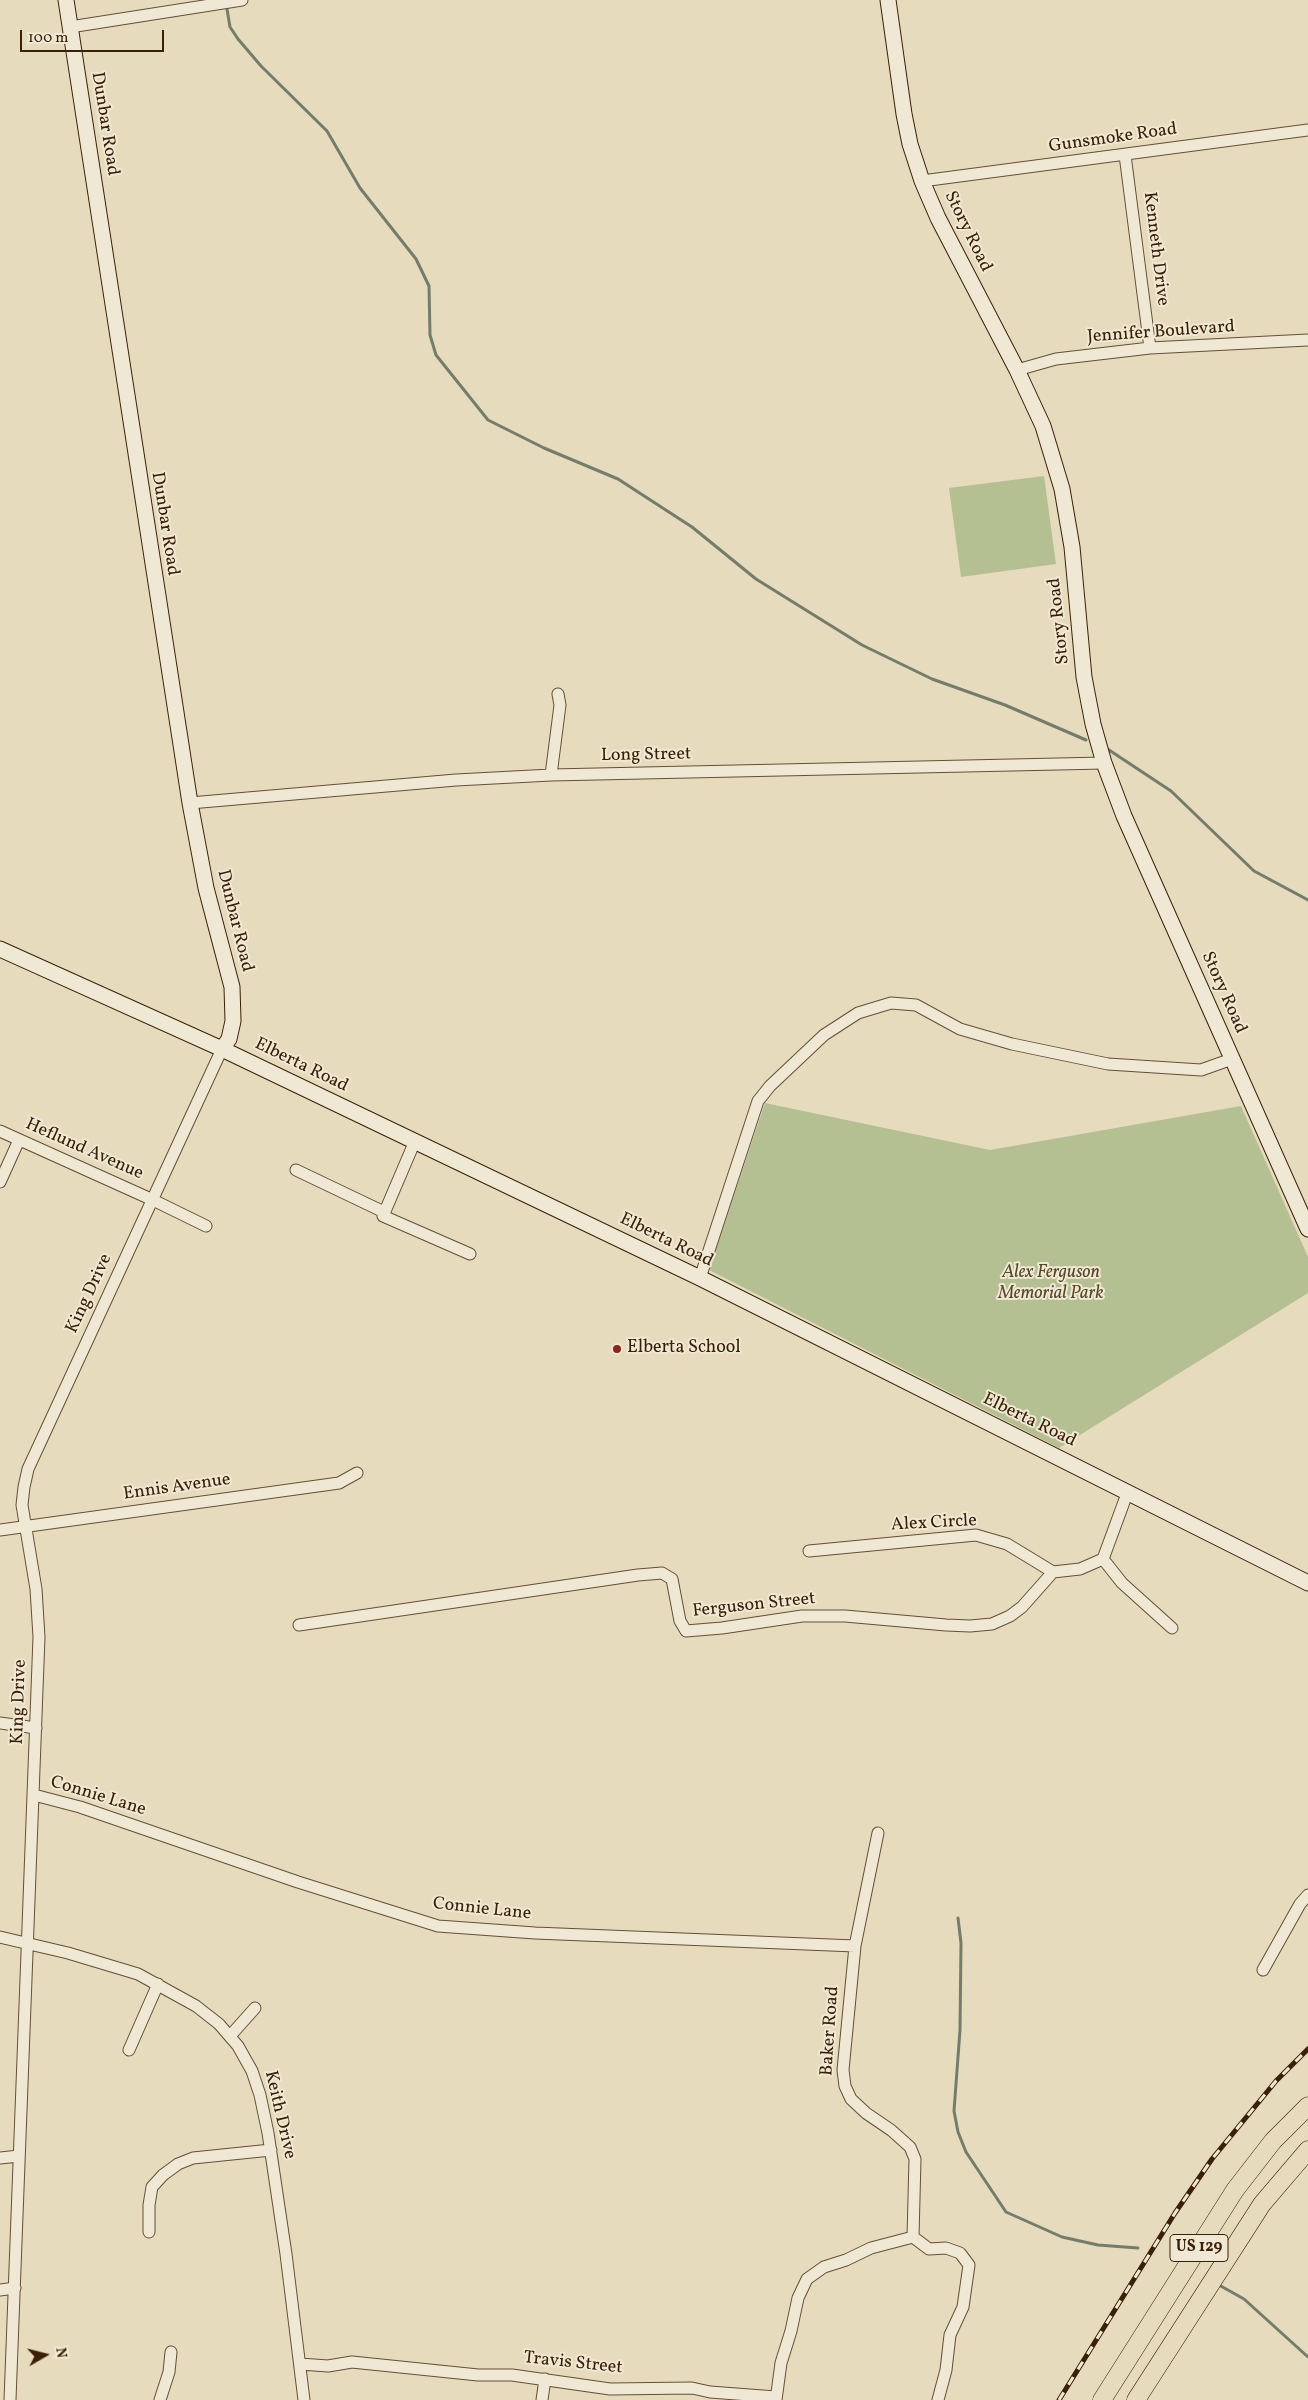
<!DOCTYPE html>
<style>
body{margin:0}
#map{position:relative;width:1308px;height:2400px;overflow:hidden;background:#e6dbbd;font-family:Vollkorn,serif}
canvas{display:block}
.north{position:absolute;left:20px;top:2330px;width:50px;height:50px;-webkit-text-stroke:4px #efe8d4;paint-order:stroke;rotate:82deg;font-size:14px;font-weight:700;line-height:20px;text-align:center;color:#3b2005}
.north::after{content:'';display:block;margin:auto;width:18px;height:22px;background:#3b2005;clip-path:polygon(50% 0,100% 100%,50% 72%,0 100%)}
.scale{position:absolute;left:20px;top:30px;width:144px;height:22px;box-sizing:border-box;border:2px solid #3b2005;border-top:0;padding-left:6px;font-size:15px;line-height:18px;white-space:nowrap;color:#3b2005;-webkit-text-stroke:4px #efe8d4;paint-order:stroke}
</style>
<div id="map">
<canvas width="1308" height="2400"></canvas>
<div class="north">N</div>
<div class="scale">100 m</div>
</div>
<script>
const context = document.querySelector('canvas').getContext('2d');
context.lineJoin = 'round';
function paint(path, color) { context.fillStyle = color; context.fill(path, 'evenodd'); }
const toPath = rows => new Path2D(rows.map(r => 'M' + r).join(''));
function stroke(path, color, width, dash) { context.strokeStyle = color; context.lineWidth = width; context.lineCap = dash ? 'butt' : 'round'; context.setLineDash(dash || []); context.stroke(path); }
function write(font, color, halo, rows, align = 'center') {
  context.font = font + ' Vollkorn,serif'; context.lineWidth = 4; context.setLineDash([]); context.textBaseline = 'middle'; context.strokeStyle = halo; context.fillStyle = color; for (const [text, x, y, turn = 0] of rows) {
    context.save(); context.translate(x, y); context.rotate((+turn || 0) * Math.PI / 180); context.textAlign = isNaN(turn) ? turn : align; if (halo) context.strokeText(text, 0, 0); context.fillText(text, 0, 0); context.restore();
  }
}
const green = toPath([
 [1044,476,1056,564,961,577,949,488],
 [765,1103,990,1150,1241,1106,1308,1257,1308,1293,1059,1448,709,1270]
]);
const stream = toPath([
 [227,9,230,27,238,39,261,66,327,131,360,188,416,259,429,286,430,335,436,355,488,420,544,448,618,479,692,527,756,579,862,645,932,679,1005,705,1086,740],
 [1106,748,1171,791,1254,871,1308,900],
 [958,1918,961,1943,960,2030,954,2111,958,2132,966,2152,1006,2212,1062,2237,1098,2245,1138,2248],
 [1219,2285,1244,2299,1308,2357]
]);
const street = toPath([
 [70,27,242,0],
 [1125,155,1150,348],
 [922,181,1308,130],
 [1017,370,1056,359,1150,348,1308,340],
 [551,775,560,705,558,694],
 [190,803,456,780,551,775,1104,763],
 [0,1131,153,1200,206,1226],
 [415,1141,383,1216,470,1254],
 [296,1170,384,1212],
 [0,1182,19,1140],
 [700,1278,758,1101,770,1086,824,1035,858,1013,891,1003,916,1005,960,1029,1012,1044,1108,1064,1201,1070,1232,1059],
 [0,1530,339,1483,357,1473],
 [809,1551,976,1535,1007,1544,1053,1572],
 [1103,1559,1122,1583,1172,1628],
 [299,1625,638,1575,662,1573,672,1579,680,1621,686,1631,722,1628,802,1616,845,1616,946,1625,970,1626,992,1624,1010,1616,1022,1607,1053,1572,1080,1569,1103,1559,1128,1491],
 [0,1723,36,1728],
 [34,1795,80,1807,298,1882,438,1926,535,1933,855,1946],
 [878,1833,855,1946,843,2070,845,2086,851,2099,866,2113,891,2130,910,2147,915,2159,913,2237,929,2249,946,2248,960,2253,969,2265,963,2307,950,2335,946,2370,938,2400],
 [0,1937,68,1953,138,1974,196,2006,219,2024,238,2046,252,2071,260,2095,268,2133,286,2254,304,2400],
 [1263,1970,1300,1904,1308,1895],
 [230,2036,255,2008],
 [129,2050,158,1984],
 [0,2158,19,2156],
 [149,2232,149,2205,152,2187,163,2175,178,2164,193,2158,271,2150],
 [0,2290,15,2288],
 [300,2364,328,2366,352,2362,478,2375,512,2375,610,2389,692,2388,710,2392,776,2397],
 [10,2400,39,1637,36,1589,22,1505,24,1487,28,1469,222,1049],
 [160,2400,169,2372,171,2352],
 [542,2400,545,2379],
 [776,2400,781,2363,791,2331,798,2298,807,2279,824,2267,846,2260,871,2248,913,2237]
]);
const secondary = toPath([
 [66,0,190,803,206,888,232,987,233,1021,229,1039,222,1049],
 [888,0,904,114,910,144,922,181,938,218,1017,370,1043,426,1062,489,1072,547,1084,677,1093,724,1104,763,1124,816,1308,1229],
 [0,949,222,1049,700,1278,1308,1583]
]);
const primary = toPath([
 [1102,2400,1235,2190,1273,2141,1308,2106],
 [1136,2400,1262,2204,1308,2150]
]);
const rail = toPath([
 [1059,2400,1175,2213,1212,2159,1276,2081,1308,2049]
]);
const markers = [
 [617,1349,5,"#8f2418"]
];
const shields = [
 [1199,2248,58]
];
const shieldNames = [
 ["US 129",1199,2248]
];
const streetNames = [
 ["Dunbar Road",104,124,81],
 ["Gunsmoke Road",1113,139,-8],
 ["Story Road",967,232,64],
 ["Kenneth Drive",1155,249,83],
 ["Jennifer Boulevard",1161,333,-4],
 ["Dunbar Road",164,524,81],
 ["Story Road",1060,621,-96],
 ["Long Street",646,756,-1],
 ["Dunbar Road",234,921,76],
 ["Story Road",1223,993,66],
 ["Elberta Road",301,1066,26],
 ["Heflund Avenue",84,1150,24],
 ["Elberta Road",666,1241,26],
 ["King Drive",90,1294,-65],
 ["Elberta Road",1029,1421,26],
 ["Ennis Avenue",177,1488,-8],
 ["Alex Circle",934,1524,-3],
 ["Ferguson Street",754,1606,-6],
 ["King Drive",20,1702,-88],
 ["Connie Lane",98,1797,17],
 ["Connie Lane",482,1910,6],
 ["Baker Road",831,2031,-86],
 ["Keith Drive",279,2115,77],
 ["Travis Street",573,2364,6]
];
const parkNames = [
 ["Alex Ferguson",1051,1274],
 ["Memorial Park",1051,1295]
];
const poiNames = [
 ["Elberta School",627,1349]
];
paint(green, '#b4c092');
stroke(stream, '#727d6c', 3);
stroke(street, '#664f33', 13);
stroke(secondary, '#3b2005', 17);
stroke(primary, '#3b2005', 19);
stroke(street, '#efe8d4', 11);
stroke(secondary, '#efe8d4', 15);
stroke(primary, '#e6dbbd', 18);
stroke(rail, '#3b2005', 5);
stroke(rail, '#efe8d4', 3, [9]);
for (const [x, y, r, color] of markers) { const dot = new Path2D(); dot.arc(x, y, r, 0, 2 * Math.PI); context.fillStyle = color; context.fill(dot); stroke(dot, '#efe8d4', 2); }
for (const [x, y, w] of shields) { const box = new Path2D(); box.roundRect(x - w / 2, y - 13.5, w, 27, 4); context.fillStyle = '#efe8d4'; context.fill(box); stroke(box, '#3b2005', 1); }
write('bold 16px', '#3b2005', null, shieldNames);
write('18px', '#3b2005', '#efe8d4', streetNames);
write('italic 18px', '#594828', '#efe8d4', parkNames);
write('18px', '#3b2005', '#efe8d4', poiNames, 'left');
</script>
